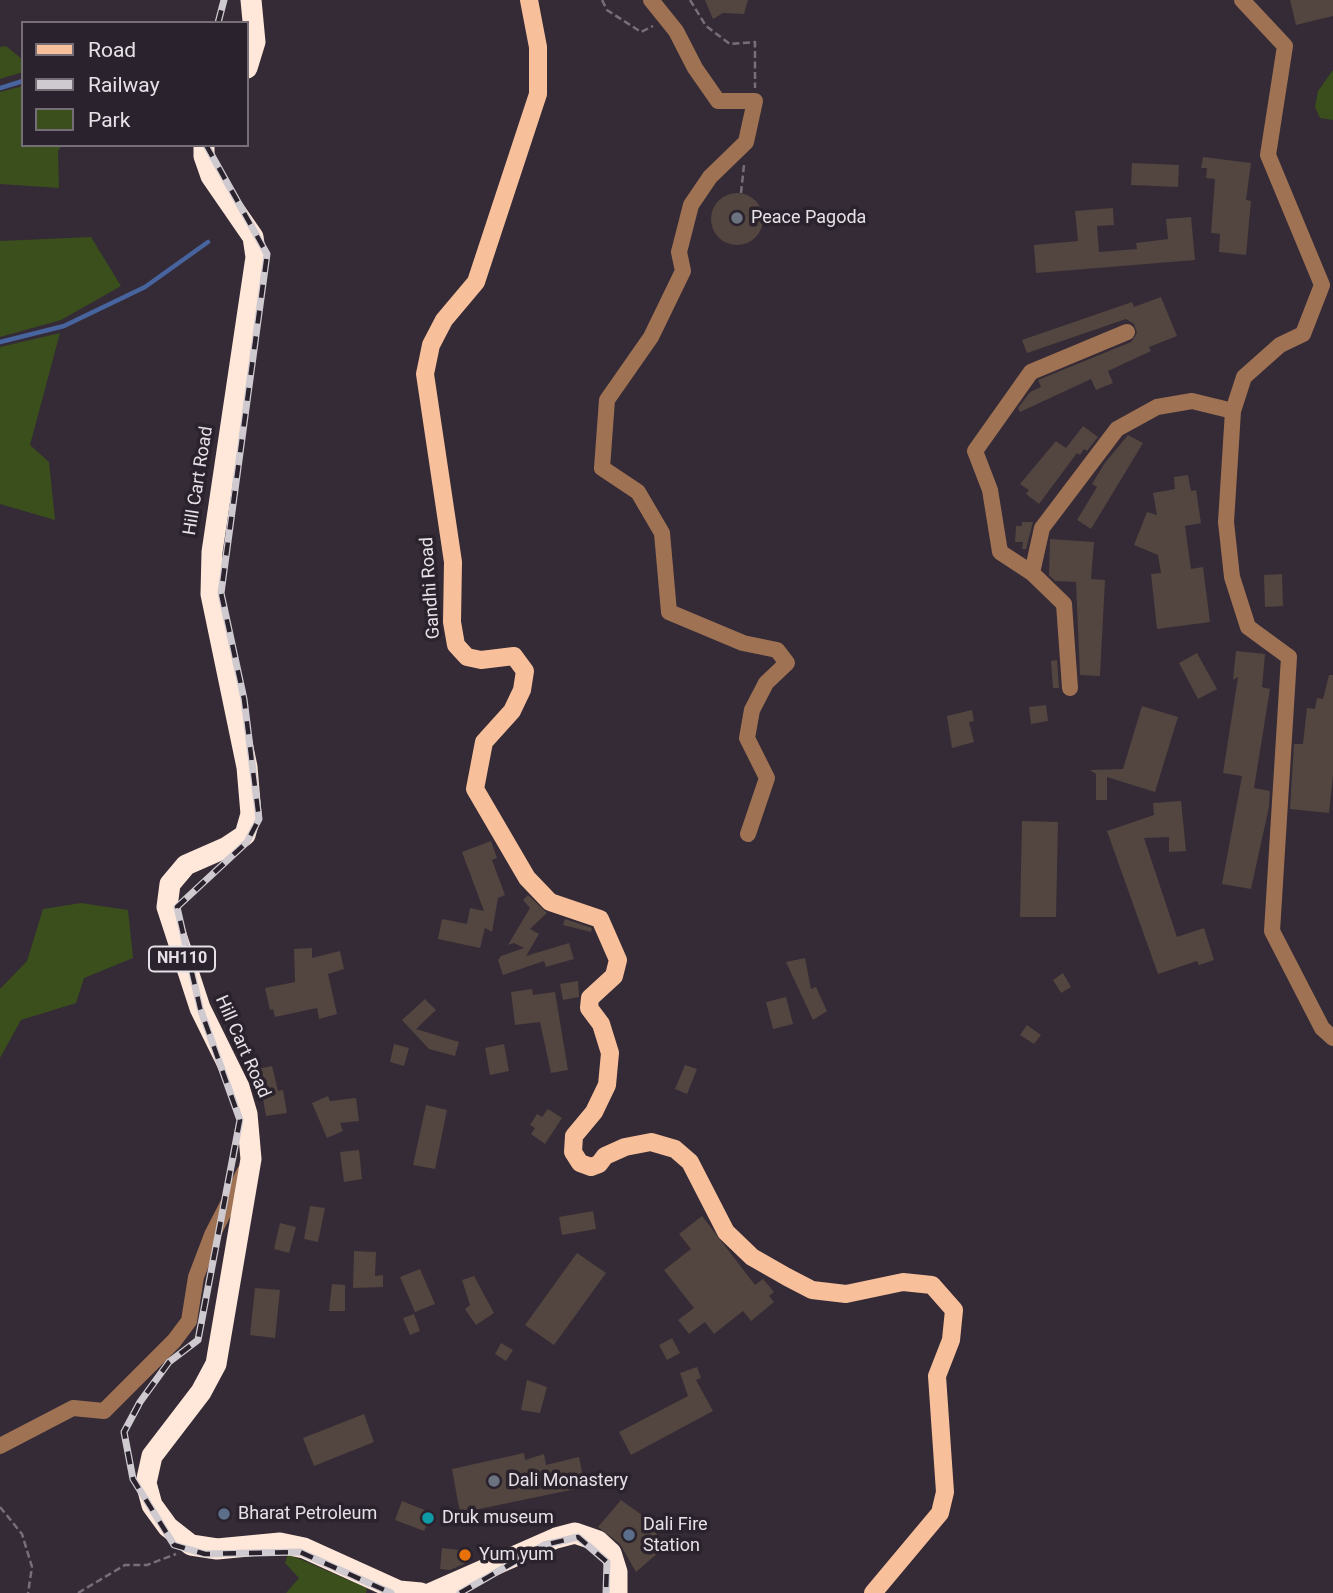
<!DOCTYPE html>
<style>
body{margin:0}
#map{position:relative;width:1333px;height:1593px;overflow:hidden;background:#342b36;font-family:Roboto,sans-serif}
canvas{display:block}
.legend{position:absolute;left:21px;top:21px;width:228px;height:126px;box-sizing:border-box;background:#2a222c;border:2px solid #756e77;margin:0;padding:9px 12px;list-style:none;font-size:21px;color:#e6e1e7}
.legend li{display:flex;align-items:center;gap:14px;height:35px}
.legend b{width:35px;border:2px solid #756e77}
</style>
<div id="map">
<canvas width="1333" height="1593"></canvas>
<ul class="legend">
<li><b style="height:9px;background:#f8bf9b"></b>Road</li>
<li><b style="height:9px;background:#cfcad0"></b>Railway</li>
<li><b style="height:19px;background:#3a4f1c"></b>Park</li>
</ul>
</div>
<script>
const context = document.querySelector('canvas').getContext('2d');
context.lineJoin = 'round';
function paint(path, color) { context.fillStyle = color; context.fill(path, 'evenodd'); }
const toPath = rows => new Path2D(rows.map(r => 'M' + r).join(''));
function stroke(path, color, width, dash) { context.strokeStyle = color; context.lineWidth = width; context.lineCap = dash ? 'butt' : 'round'; context.setLineDash(dash || []); context.stroke(path); }
function write(font, color, halo, rows, align = 'center') {
  context.font = font + ' Roboto,sans-serif'; context.lineWidth = 7; context.setLineDash([]); context.textBaseline = 'middle'; context.strokeStyle = halo; context.fillStyle = color; for (const [text, x, y, turn = 0] of rows) {
    context.save(); context.translate(x, y); context.rotate((+turn || 0) * Math.PI / 180); context.textAlign = isNaN(turn) ? turn : align; if (halo) context.strokeText(text, 0, 0); context.fillText(text, 0, 0); context.restore();
  }
}
const green = toPath([
 [6,46,23,60,23,72,0,79,0,47],
 [1333,70,1333,120,1320,118,1315,107,1318,91],
 [23,86,23,145,62,145,58,151,59,188,0,184,0,92],
 [91,237,121,286,61,320,0,337,0,241],
 [60,333,30,445,49,462,55,520,0,504,0,347],
 [81,903,128,910,133,958,84,978,76,1003,21,1020,0,1058,0,989,27,961,43,909],
 [288,1554,367,1588,366,1593,286,1593,299,1578,285,1563]
]);
const stream = toPath([
 [0,88,23,81],
 [0,342,64,326,145,287,208,242]
]);
const building = toPath([
 [705,0,748,0,744,14,723,13,713,19],
 [1290,0,1333,0,1333,16,1296,25],
 [1203,157,1251,163,1246,200,1251,201,1246,255,1219,252,1220,234,1211,233,1215,179,1206,178,1207,168,1201,168],
 [1132,163,1179,165,1178,187,1131,185],
 '711 219a26 26 0 1 1 52 0a26 26 0 1 1-52 0Z',
 [1113,208,1114,225,1097,226,1099,252,1137,249,1136,243,1168,239,1166,219,1191,217,1195,260,1036,273,1034,245,1078,241,1075,211],
 [1161,297,1177,336,1149,347,1151,351,1108,371,1113,383,1096,390,1091,379,1020,412,1018,408,1030,392,1041,387,1038,380,1131,342,1137,333,1134,324,1126,319,1027,353,1022,340,1132,302,1134,307],
 [1083,426,1098,437,1087,451,1084,449,1080,455,1077,453,1039,504,1026,494,1029,490,1020,484,1056,441,1066,448],
 [1128,435,1143,443,1091,529,1077,520,1097,487,1092,484,1104,464],
 [1188,475,1191,491,1196,490,1201,523,1185,526,1191,569,1203,567,1210,622,1157,629,1151,574,1161,573,1158,555,1134,545,1147,512,1157,515,1153,493,1175,489,1174,477],
 [1022,522,1033,522,1026,549,1022,549,1023,542,1015,542,1016,526,1022,526],
 [1050,539,1094,542,1091,579,1105,580,1100,676,1080,675,1076,582,1055,581,1049,575],
 [1282,574,1283,606,1265,607,1264,575],
 [1236,651,1265,654,1262,687,1270,689,1254,788,1270,791,1269,807,1251,889,1222,884,1242,776,1223,773,1238,677,1233,680],
 [1197,653,1217,689,1198,699,1179,663],
 [1057,660,1059,688,1053,688,1051,661],
 [1329,675,1333,675,1333,775,1329,813,1290,809,1294,744,1303,744,1307,708,1315,709,1317,698,1323,699],
 [1046,705,1048,721,1031,724,1029,707],
 [1142,706,1178,717,1155,792,1107,777,1107,800,1096,800,1096,774,1090,770,1123,769],
 [972,710,974,721,969,722,974,742,952,748,947,716],
 [1181,801,1186,851,1169,852,1169,837,1144,838,1177,937,1204,928,1214,960,1199,965,1197,961,1158,974,1107,831,1154,815,1153,803],
 [1022,821,1058,822,1056,917,1020,917],
 [491,841,497,858,492,860,505,895,498,898,492,932,485,928,480,948,438,939,442,919,467,924,470,908,484,911,462,852],
 [528,895,547,913,530,929,539,934,526,956,569,943,574,959,546,967,544,961,503,975,498,960,501,956,524,948,514,943,508,945,530,908,523,900],
 [565,919,592,928,591,932,563,925],
 [312,948,312,958,340,951,344,969,328,974,337,1014,319,1019,317,1008,275,1017,273,1009,270,1010,265,988,295,982,294,949],
 [805,958,811,989,816,987,827,1011,813,1020,786,962],
 [1063,973,1071,987,1061,993,1053,980],
 [578,981,579,997,563,1000,560,984],
 [532,989,533,995,555,992,568,1070,551,1073,540,1022,515,1025,511,992],
 [786,997,793,1024,773,1029,766,1002],
 [425,999,436,1010,416,1029,459,1042,455,1056,429,1049,402,1020],
 [1027,1025,1041,1035,1034,1044,1020,1035],
 [394,1044,409,1048,404,1066,390,1062],
 [504,1044,509,1071,490,1075,485,1048],
 [685,1065,697,1069,687,1094,675,1089],
 [272,1066,278,1091,283,1090,287,1113,266,1116,258,1069],
 [328,1096,330,1101,356,1098,359,1121,340,1123,343,1131,327,1138,312,1103],
 [426,1105,447,1110,435,1169,413,1165],
 [548,1109,562,1118,545,1144,531,1134,535,1128,530,1125,537,1114,542,1117],
 [359,1150,362,1179,344,1182,340,1152],
 [310,1206,325,1208,318,1242,304,1239],
 [593,1211,596,1229,562,1235,559,1217],
 [702,1216,755,1285,763,1279,774,1292,769,1296,774,1302,751,1321,743,1311,714,1334,705,1322,689,1334,678,1320,694,1308,664,1270,691,1249,679,1234],
 [280,1223,296,1227,289,1253,274,1249],
 [354,1251,376,1252,375,1276,383,1275,383,1287,353,1288],
 [577,1253,606,1273,554,1345,525,1325],
 [420,1269,435,1304,415,1312,400,1277],
 [474,1276,494,1313,476,1325,465,1309,470,1305,462,1280],
 [332,1284,345,1285,345,1311,329,1311],
 [255,1288,280,1290,275,1338,250,1335],
 [414,1314,420,1331,410,1335,403,1318],
 [672,1338,680,1353,667,1360,659,1345],
 [501,1343,513,1350,506,1361,495,1354],
 [697,1367,701,1378,696,1380,713,1411,631,1455,619,1432,688,1396,680,1373],
 [527,1380,547,1387,540,1413,521,1410],
 [364,1414,374,1442,314,1466,303,1438],
 [524,1453,525,1460,544,1454,546,1465,579,1457,585,1487,460,1513,452,1469],
 [621,1500,646,1518,665,1547,636,1572,620,1544,598,1527],
 [402,1501,432,1513,424,1531,395,1520],
 [442,1548,468,1551,466,1563,450,1570,440,1569]
]);
const path = toPath([
 [602,0,607,10,641,32,653,26],
 [690,0,706,26,730,44,755,42,755,88],
 [741,193,744,165],
 [0,1507,22,1534,32,1567,28,1593],
 [78,1593,125,1565,147,1565,176,1554]
]);
const minor = toPath([
 [651,0,676,31,695,68,718,101,755,101,746,142,710,177,691,205,679,252,683,271,651,337,607,400,602,468,638,492,662,533,669,612,743,643,777,650,787,663,766,683,752,710,747,738,767,778,748,834],
 [1242,0,1285,46,1268,155,1322,285,1303,334,1280,345,1244,377,1233,411,1226,522,1232,577,1248,627,1289,657,1272,931,1322,1028,1333,1038],
 [1032,573,1042,528,1117,429,1157,407,1192,401,1233,411],
 [1070,688,1064,604,1032,573,1000,552,990,490,975,451,1031,372,1127,332],
 [0,1446,73,1408,104,1411,174,1341,189,1321,196,1277,212,1235,245,1171]
]);
const major = toPath([
 [529,0,538,47,538,94,476,282,444,320,431,345,425,374,453,562,452,622,456,645,467,657,481,660,514,656,525,671,522,690,512,711,484,742,475,789,527,878,550,902,600,919,618,960,614,976,590,998,589,1008,601,1024,610,1053,607,1085,594,1112,574,1136,573,1152,580,1163,591,1167,599,1164,605,1156,625,1147,651,1142,675,1149,690,1162,726,1232,752,1257,787,1277,812,1290,846,1294,903,1282,932,1285,954,1310,951,1340,937,1376,945,1492,940,1513,873,1593]
]);
const highway = toPath([
 [247,68,255,42,251,0],
 [204,145,204,156,211,176,253,237,256,257,212,552,211,594,247,767,251,814,245,835,227,847,186,865,170,884,167,907,200,1008,239,1087,247,1114,251,1159,216,1364,201,1392,152,1456,146,1483,152,1505,168,1527,191,1545,217,1549,280,1543,304,1548,399,1591,421,1593],
 [431,1593,556,1538,575,1533,598,1541,611,1553,617,1572,617,1593]
]);
const rail = toPath([
 [218,23,224,0],
 [206,145,267,254,221,593,244,699,259,819,247,842,177,907,200,1008,240,1120,198,1340,169,1362,140,1402,124,1432,133,1479,174,1545,205,1554,300,1552,391,1593],
 [460,1593,544,1545,578,1537,607,1562,606,1593]
]);
const markers = [
 [737,218,7,"#6b7280"],
 [494,1481,7,"#6b7280"],
 [224,1514,7,"#5c6f8a"],
 [428,1518,7,"#0f9aa8"],
 [629,1535,7,"#5c6f8a"],
 [465,1555,7,"#e8710a"]
];
const shields = [
 [182,959,66]
];
const shieldNames = [
 ["NH110",182,959]
];
const poiNames = [
 ["Peace Pagoda",751,218],
 ["Dali Monastery",508,1481],
 ["Bharat Petroleum",238,1514],
 ["Druk museum",442,1518],
 ["Dali Fire",643,1525],
 ["Station",643,1546],
 ["Yum yum",479,1555]
];
const streetNames = [
 ["Hill Cart Road",199,481,-81],
 ["Gandhi Road",431,588,-94],
 ["Hill Cart Road",242,1047,66]
];
paint(green, '#3a4f1c');
stroke(stream, '#47649f', 4.5);
paint(building, '#53453f');
stroke(path, '#766f78', 2.5, [7, 3.5]);
stroke(minor, '#a07254', 16);
stroke(major, '#f8bf9b', 18);
stroke(highway, '#ffe7d9', 21);
stroke(rail, '#cfcad0', 7);
stroke(rail, '#2a222c', 4.5, [13]);
for (const [x, y, r, color] of markers) { const dot = new Path2D(); dot.arc(x, y, r, 0, 2 * Math.PI); context.fillStyle = color; context.fill(dot); stroke(dot, '#2a222c', 2.5); }
for (const [x, y, w] of shields) { const box = new Path2D(); box.roundRect(x - w / 2, y - 12.5, w, 25, 5); context.fillStyle = '#2a222c'; context.fill(box); stroke(box, '#e6e1e7', 2); }
write('bold 16px', '#e6e1e7', null, shieldNames);
write('18px', '#e6e1e7', '#2a222c', poiNames, 'left');
write('18px', '#e6e1e7', '#2a222c', streetNames);
</script>
